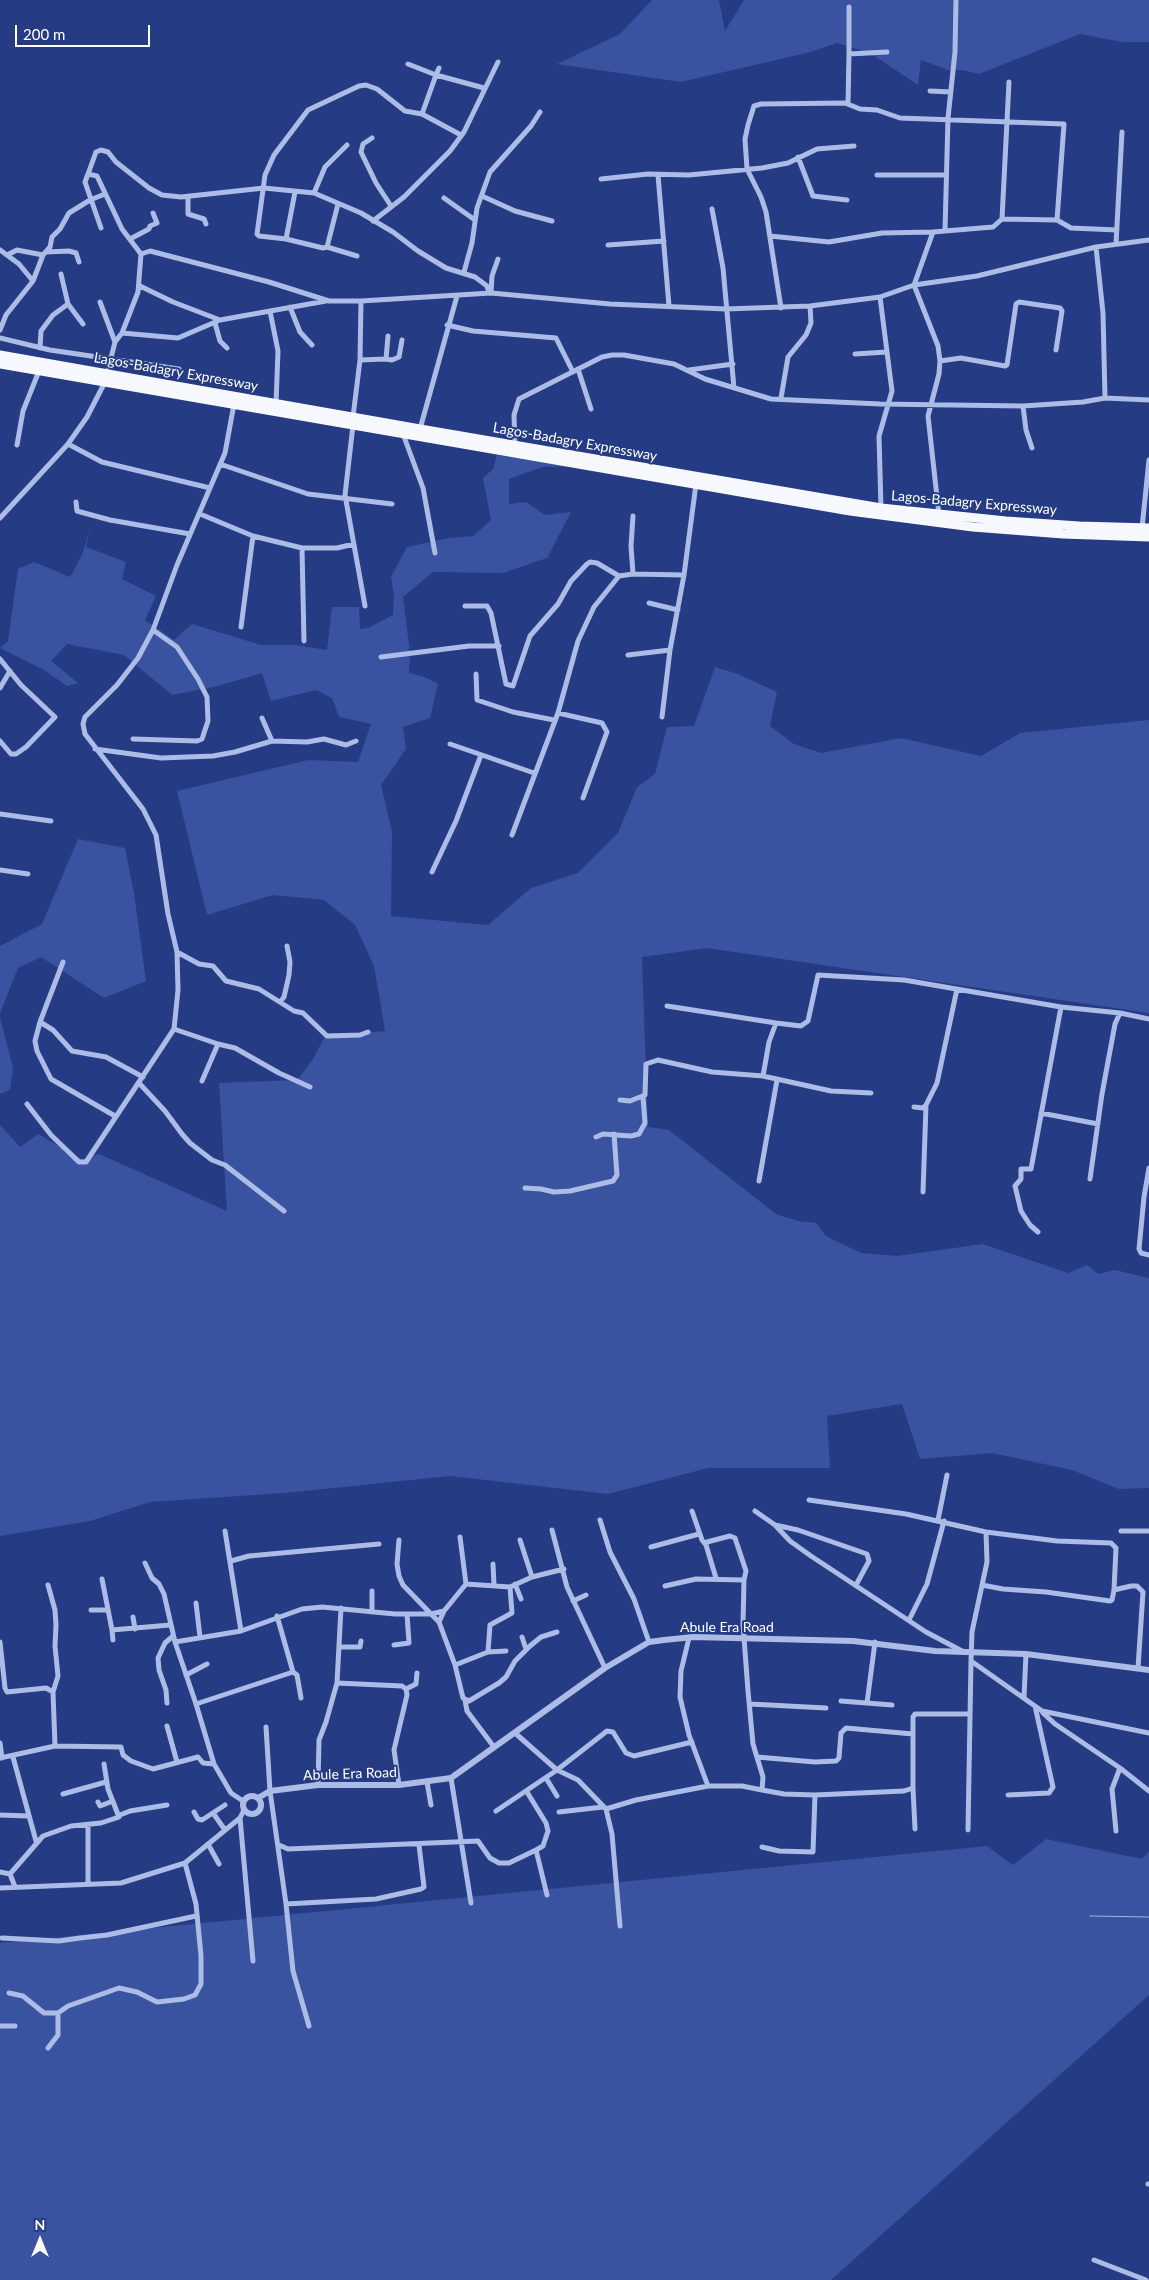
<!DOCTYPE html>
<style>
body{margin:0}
#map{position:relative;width:1149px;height:2280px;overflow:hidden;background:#253b83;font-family:Lato,sans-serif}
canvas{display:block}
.north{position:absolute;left:15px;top:2215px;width:50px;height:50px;-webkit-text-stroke:4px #253b83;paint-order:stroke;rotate:0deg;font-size:14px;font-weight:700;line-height:20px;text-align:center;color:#fff}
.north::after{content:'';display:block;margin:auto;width:18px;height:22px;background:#fff;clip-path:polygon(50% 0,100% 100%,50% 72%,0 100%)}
.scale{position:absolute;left:15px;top:25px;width:135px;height:22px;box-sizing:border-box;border:2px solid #fff;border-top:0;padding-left:6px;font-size:15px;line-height:18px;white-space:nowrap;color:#fff;-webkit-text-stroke:4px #253b83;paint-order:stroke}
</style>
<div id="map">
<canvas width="1149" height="2280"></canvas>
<div class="north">N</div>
<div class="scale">200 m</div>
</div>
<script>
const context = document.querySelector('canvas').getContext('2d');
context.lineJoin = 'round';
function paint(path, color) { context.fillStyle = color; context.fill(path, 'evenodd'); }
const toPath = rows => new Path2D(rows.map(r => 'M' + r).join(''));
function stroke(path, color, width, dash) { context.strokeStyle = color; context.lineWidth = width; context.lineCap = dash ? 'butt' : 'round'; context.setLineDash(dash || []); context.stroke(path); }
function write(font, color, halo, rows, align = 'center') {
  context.font = font + ' Lato,sans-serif'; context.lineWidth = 4; context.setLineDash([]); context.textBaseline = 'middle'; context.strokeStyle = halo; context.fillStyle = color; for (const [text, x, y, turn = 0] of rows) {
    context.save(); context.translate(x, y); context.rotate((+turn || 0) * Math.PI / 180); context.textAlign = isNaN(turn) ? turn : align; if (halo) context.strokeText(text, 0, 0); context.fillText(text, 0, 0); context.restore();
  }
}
const green = toPath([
 [652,0,719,0,725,31,744,0,1149,0,1149,42,1122,42,1080,34,979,74,962,70,948,70,921,60,918,85,870,53,837,43,811,52,681,82,557,64,620,34],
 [497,455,579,466,542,467,509,479,509,504,526,502,545,515,571,512,547,558,503,573,433,572,403,597,410,653,409,673,425,677,438,684,430,718,403,727,406,749,381,785,392,832,391,916,488,925,531,888,578,873,618,833,637,787,655,774,667,727,694,726,715,667,738,674,777,692,770,726,794,744,821,753,901,738,981,756,1020,733,1149,720,1149,1013,707,948,642,957,648,1127,669,1130,776,1214,798,1221,816,1223,826,1236,861,1253,897,1256,983,1244,1068,1273,1087,1265,1098,1274,1115,1270,1149,1278,1149,1488,1119,1489,1072,1470,992,1453,920,1459,902,1404,827,1416,830,1468,708,1468,608,1494,450,1476,285,1493,150,1502,90,1521,0,1536,0,1125,20,1147,38,1134,82,1159,99,1154,227,1211,219,1083,297,1080,313,1059,325,1036,385,1031,374,966,355,925,324,900,273,895,207,915,177,791,308,760,358,762,371,724,339,717,332,698,316,690,271,701,262,673,218,686,172,695,124,655,67,644,51,661,78,683,67,686,44,670,0,648,8,641,18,569,34,562,70,577,82,555,90,529,86,547,126,562,122,579,156,596,145,620,174,640,192,624,261,645,295,645,327,650,332,607,359,607,360,629,368,628,393,615,394,596,391,577,407,547,449,538,473,536,491,520,483,478,493,469],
 [78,839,125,848,134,893,146,981,104,998,41,957,18,968,0,1013,0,946,42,924],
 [0,1017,13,1068,10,1090,0,1094],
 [1046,1839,1142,1859,1149,1851,1149,1995,831,2280,0,2280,0,1943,987,1846,1013,1865]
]);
const stream = toPath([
 [1090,1916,1149,1917]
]);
const minor = toPath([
 [849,7,849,54],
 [408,64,436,75,422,114],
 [439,68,436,75,484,88],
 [930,91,951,92],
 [848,104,849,54,887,52],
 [372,138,363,144,361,152,376,183,391,206],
 [798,157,813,196,847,200],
 [88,174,85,182,101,228],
 [658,175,669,306],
 [877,175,946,175],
 [601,179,648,174,689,175,762,168,788,163,817,149,854,146],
 [295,192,286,239,259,236,257,234,265,175,274,155,308,110,359,86,366,85,377,89,405,111,422,114,461,135],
 [314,193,325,167,347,145],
 [188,196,188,214,204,219,206,224],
 [482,196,515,211,552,221],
 [444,198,475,220],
 [712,209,723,268,734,388],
 [1002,219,1009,82],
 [373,221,404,197,450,151,464,132,498,62],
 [945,230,948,118,955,52,956,0],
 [933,232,914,285,938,346,940,361,939,374,928,416,939,515],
 [770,236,829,242,882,233,933,232,993,227,1002,219,1057,220,1071,228,1117,230],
 [130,239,149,229,150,226,157,223,153,213],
 [286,239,323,248,327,247,338,204],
 [1116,244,1122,132],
 [608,245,664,241],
 [327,247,357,256],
 [1096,247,1103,313,1105,398],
 [0,250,19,264,33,281],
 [46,252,69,251,76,253,79,262],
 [141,254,122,229,97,176,88,174,96,152,101,150,108,152,116,162,149,188,162,195,181,197,264,188,314,193,361,213,393,232,418,251,446,268,475,277,487,286,489,293],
 [7,255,17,250,43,255],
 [464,272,472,243,477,208,490,172,531,126,540,112],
 [61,274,68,304,83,324],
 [140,286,173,302,220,320],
 [491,293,492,276,498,259],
 [880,297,892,391,879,436,881,508],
 [100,302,115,342],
 [290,307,300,332,312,345],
 [781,308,766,212,761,197,747,169,745,139,748,125,754,106,761,104,845,103,860,109,877,110,900,118,1064,124,1057,220],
 [270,311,278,351,276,404],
 [215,323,220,341,227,348],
 [447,325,473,331,556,338,573,372],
 [0,330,6,315,33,281,43,255,50,247,52,237,60,229,69,213,90,200,105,194],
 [122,333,178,338,220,320,326,301],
 [0,338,50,350,179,369],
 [40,348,41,331,53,315,68,304],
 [855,354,887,352],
 [385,359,392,360,399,357,402,340],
 [360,360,386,359,388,336],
 [940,361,961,358,1005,366,1007,365,1016,304,1019,302,1060,308,1062,311,1056,350],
 [578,369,591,409],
 [689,370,733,364],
 [107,374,115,342,122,333,138,292,141,254,150,251,269,282,329,301,361,301,491,293,610,304,726,309,810,306,880,297,914,285,977,276,1096,247,1149,240],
 [781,398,788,357,806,335,811,323,810,306],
 [1023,406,1026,430,1032,448],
 [353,417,360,360,361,301],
 [353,425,345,495,365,606],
 [420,429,457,296],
 [403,434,423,488,435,553],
 [68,444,102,462,210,488],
 [17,445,23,411,39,371],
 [515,446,514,415,519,399,602,357,612,355,624,355,674,364,705,379,771,399,880,404,1023,406,1083,402,1105,398,1149,400],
 [220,464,308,494,392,504],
 [76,502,77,511,110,520,190,534],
 [200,514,253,536,302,548,337,548,354,544],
 [633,516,631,546,633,574],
 [0,518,68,444,87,417,105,382],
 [1142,528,1149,460],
 [302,548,304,641],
 [649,603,678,610],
 [465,606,487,606,491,613,506,684,513,686,530,636,558,604,571,581,587,564,590,562,597,563,619,576],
 [241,627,253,536],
 [628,655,670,650],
 [381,657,469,646,499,646],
 [0,659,21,685,55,717,26,747,16,754,11,754,0,741],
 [476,674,477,700,513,712,554,720],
 [0,688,10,671],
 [558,713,602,723,607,732,583,798],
 [662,717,670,650,684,575,696,484],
 [262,718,272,741],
 [133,739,197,741,202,739,208,721,207,697,198,679,177,647,153,630],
 [450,744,534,773],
 [95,749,161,758,213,756,235,752,272,741,307,742,324,739,346,745,356,741],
 [0,814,51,821],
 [512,835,558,713,578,641,594,607,619,576,633,574,684,575],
 [0,870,28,874],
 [432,872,456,821,481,755],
 [177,952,199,964,213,966,226,981,259,989,294,1011,303,1013,327,1036,360,1035,368,1032],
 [63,962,40,1022,35,1041,37,1051,51,1079,115,1116],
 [280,1002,284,997,289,975,290,962,287,946],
 [667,1006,776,1023],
 [40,1022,53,1030,72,1051,106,1057,143,1077],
 [174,1029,218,1044,235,1048,279,1073,310,1087],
 [763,1076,769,1042,776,1023,801,1026,808,1021,818,975,904,980,1061,1007,1120,1013,1149,1019],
 [202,1081,218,1044],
 [139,1083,165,1111,182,1134,190,1143,212,1160,225,1165,284,1211],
 [620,1100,630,1101,645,1095,646,1064,658,1060,712,1072,763,1076,831,1091,871,1093],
 [27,1104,51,1135,79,1162,86,1162,174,1029,178,990,177,952,168,914,156,835,143,809,85,734,83,724,85,717,117,685,138,658,153,630,177,565,225,453,234,404],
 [914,1107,923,1108,926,1105,937,1083,957,989],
 [1041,1113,1098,1124],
 [596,1137,603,1134,631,1136,639,1134,645,1123,643,1097],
 [1149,1168,1144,1197,1139,1249,1141,1253,1149,1255],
 [1090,1179,1102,1094,1115,1024,1120,1013],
 [759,1181,777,1080],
 [525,1188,541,1189,554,1192,570,1191,613,1181,617,1175,614,1134],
 [923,1192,926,1105],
 [1038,1232,1030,1225,1021,1211,1015,1186,1021,1179,1021,1169,1031,1169,1061,1007],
 [809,1500,906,1514,986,1532,1057,1541,1111,1543,1116,1548,1114,1590,1112,1600,1110,1601,1046,1592,1003,1589,982,1585],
 [692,1511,702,1540,706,1545],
 [755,1511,775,1525,790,1541,811,1556,926,1632,962,1651],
 [600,1520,610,1552,634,1599,649,1642],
 [938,1520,947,1475],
 [775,1525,798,1530,867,1554,869,1561,856,1585],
 [552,1530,567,1587,605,1668],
 [225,1531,241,1631],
 [1121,1531,1149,1531],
 [986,1532,987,1562,972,1632,971,1661,1042,1711,1149,1733],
 [460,1537,466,1584],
 [399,1540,397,1564,399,1576,403,1585,431,1614,444,1611],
 [520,1540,532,1577],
 [651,1547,699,1534],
 [231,1561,249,1556,379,1544],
 [145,1563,152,1578,159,1584,164,1594,175,1642,196,1704,214,1764,231,1793,243,1801],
 [493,1564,494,1585],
 [716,1578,706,1545,707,1542,730,1536,735,1538,746,1571,744,1580],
 [102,1579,112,1630,170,1625],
 [515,1584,521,1599],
 [48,1585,55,1610,56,1625,55,1646,58,1676,53,1692],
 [1114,1590,1131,1586,1137,1586,1143,1592,1138,1668],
 [372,1591,372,1612],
 [573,1601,586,1595],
 [196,1603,200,1637],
 [91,1610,108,1610],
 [277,1616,293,1672,297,1675,301,1698],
 [133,1617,135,1629],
 [909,1620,927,1584,944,1521],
 [439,1622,444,1611,466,1584,510,1587,532,1577,564,1569],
 [112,1630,113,1640],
 [522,1637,526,1649],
 [689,1638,681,1671,680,1697,689,1735,708,1786],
 [0,1642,5,1688,7,1692,46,1688,53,1692,55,1746],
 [175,1642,241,1631,302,1609,322,1607,395,1614,431,1614,439,1622,455,1665,463,1698,469,1701,499,1683,506,1677,515,1661,530,1646,541,1637,557,1632],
 [394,1645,409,1643,407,1614],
 [339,1647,360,1647,361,1641],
 [488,1652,506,1651],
 [455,1665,488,1652,490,1625,512,1613,510,1587],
 [186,1675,207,1664],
 [337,1683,402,1686,406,1689],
 [406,1689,416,1684,417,1673],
 [1024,1697,1026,1654],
 [465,1700,467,1711,494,1747],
 [841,1701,892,1705],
 [167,1703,166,1690,159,1670,158,1658,165,1643,173,1636],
 [867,1703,875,1642],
 [196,1704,293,1672],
 [750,1704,826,1708],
 [1043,1713,1055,1724,1120,1768,1149,1791],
 [167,1726,177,1762],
 [266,1727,270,1791,286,1904,376,1899,421,1889,424,1887,419,1845],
 [515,1733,557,1770,578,1780,606,1809,612,1834,620,1926],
 [0,1743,2,1758],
 [13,1757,36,1841],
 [757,1757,815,1762,836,1761,839,1758,841,1733,846,1728,913,1734],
 [0,1758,55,1746,121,1747,123,1755,131,1761,153,1769,198,1757,203,1763,214,1764],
 [451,1778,471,1903],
 [546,1778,557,1796],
 [427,1782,431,1805],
 [318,1785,319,1740,326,1722,337,1683,341,1608],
 [399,1785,394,1750,407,1695,406,1689],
 [913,1788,915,1829],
 [762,1790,784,1794,815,1795,904,1791,913,1788,913,1717,915,1714,969,1714],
 [527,1792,546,1823,548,1831,543,1846,536,1850,547,1895],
 [63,1794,106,1782],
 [1008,1795,1049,1793,1053,1787,1035,1706],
 [98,1802,100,1806,113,1801],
 [606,1809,636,1800,708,1786,742,1786,762,1790,763,1777,753,1744,748,1691,743,1624,744,1580,696,1579,665,1586],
 [496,1811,557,1770,607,1731,613,1732,626,1753,634,1756,692,1742],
 [194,1812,198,1819,202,1820,225,1805],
 [559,1812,603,1807],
 [213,1813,225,1830],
 [0,1815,28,1816],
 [120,1815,130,1811,167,1805],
 [240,1818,253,1961],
 [88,1824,88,1884],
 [968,1830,971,1661],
 [1116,1831,1112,1789,1120,1768],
 [208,1844,219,1864],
 [279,1845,288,1849,478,1841,490,1858,499,1863,509,1863,536,1850],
 [762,1847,779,1851,813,1852,815,1795],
 [0,1872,10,1874],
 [15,1887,10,1874,43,1836,71,1826,101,1823,119,1817,108,1789,104,1764],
 [0,1888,121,1883,185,1863,240,1818,244,1810],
 [286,1904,293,1971,309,2026],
 [2,1938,59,1941,80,1938,107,1935,196,1916],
 [9,1993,23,1996,44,2013,58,2013],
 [0,2026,15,2026],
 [48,2048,58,2035,58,2013,68,2006,119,1988,137,1992,157,2002,184,1999,195,1995,201,1984,201,1956,196,1904,185,1863],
 [1148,2184,1149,2184],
 [1094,2260,1146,2280]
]);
const tertiary = toPath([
 '243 1805a9 9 0 1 1 18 0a9 9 0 1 1-18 0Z',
 [258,1798,270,1791,318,1785,399,1785,451,1778,605,1668,649,1642,664,1640,693,1637,853,1641,935,1651,1026,1654,1149,1670]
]);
const trunk = toPath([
 [0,355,420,429,881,508,1006,521,1079,526,1149,528],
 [0,364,850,511,973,527,1063,534,1149,537]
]);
const streetNames = [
 ["Lagos-Badagry Expressway",176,372,10],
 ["Lagos-Badagry Expressway",575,442,10],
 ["Lagos-Badagry Expressway",974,503,5],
 ["Abule Era Road",727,1627],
 ["Abule Era Road",350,1774,-2]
];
paint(green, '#3953a0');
stroke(stream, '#a1b4e8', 1);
stroke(minor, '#adbce7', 5);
stroke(tertiary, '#adbce7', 6);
stroke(trunk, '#f7f8fe', 9);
write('14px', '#fff', '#253b83', streetNames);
</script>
